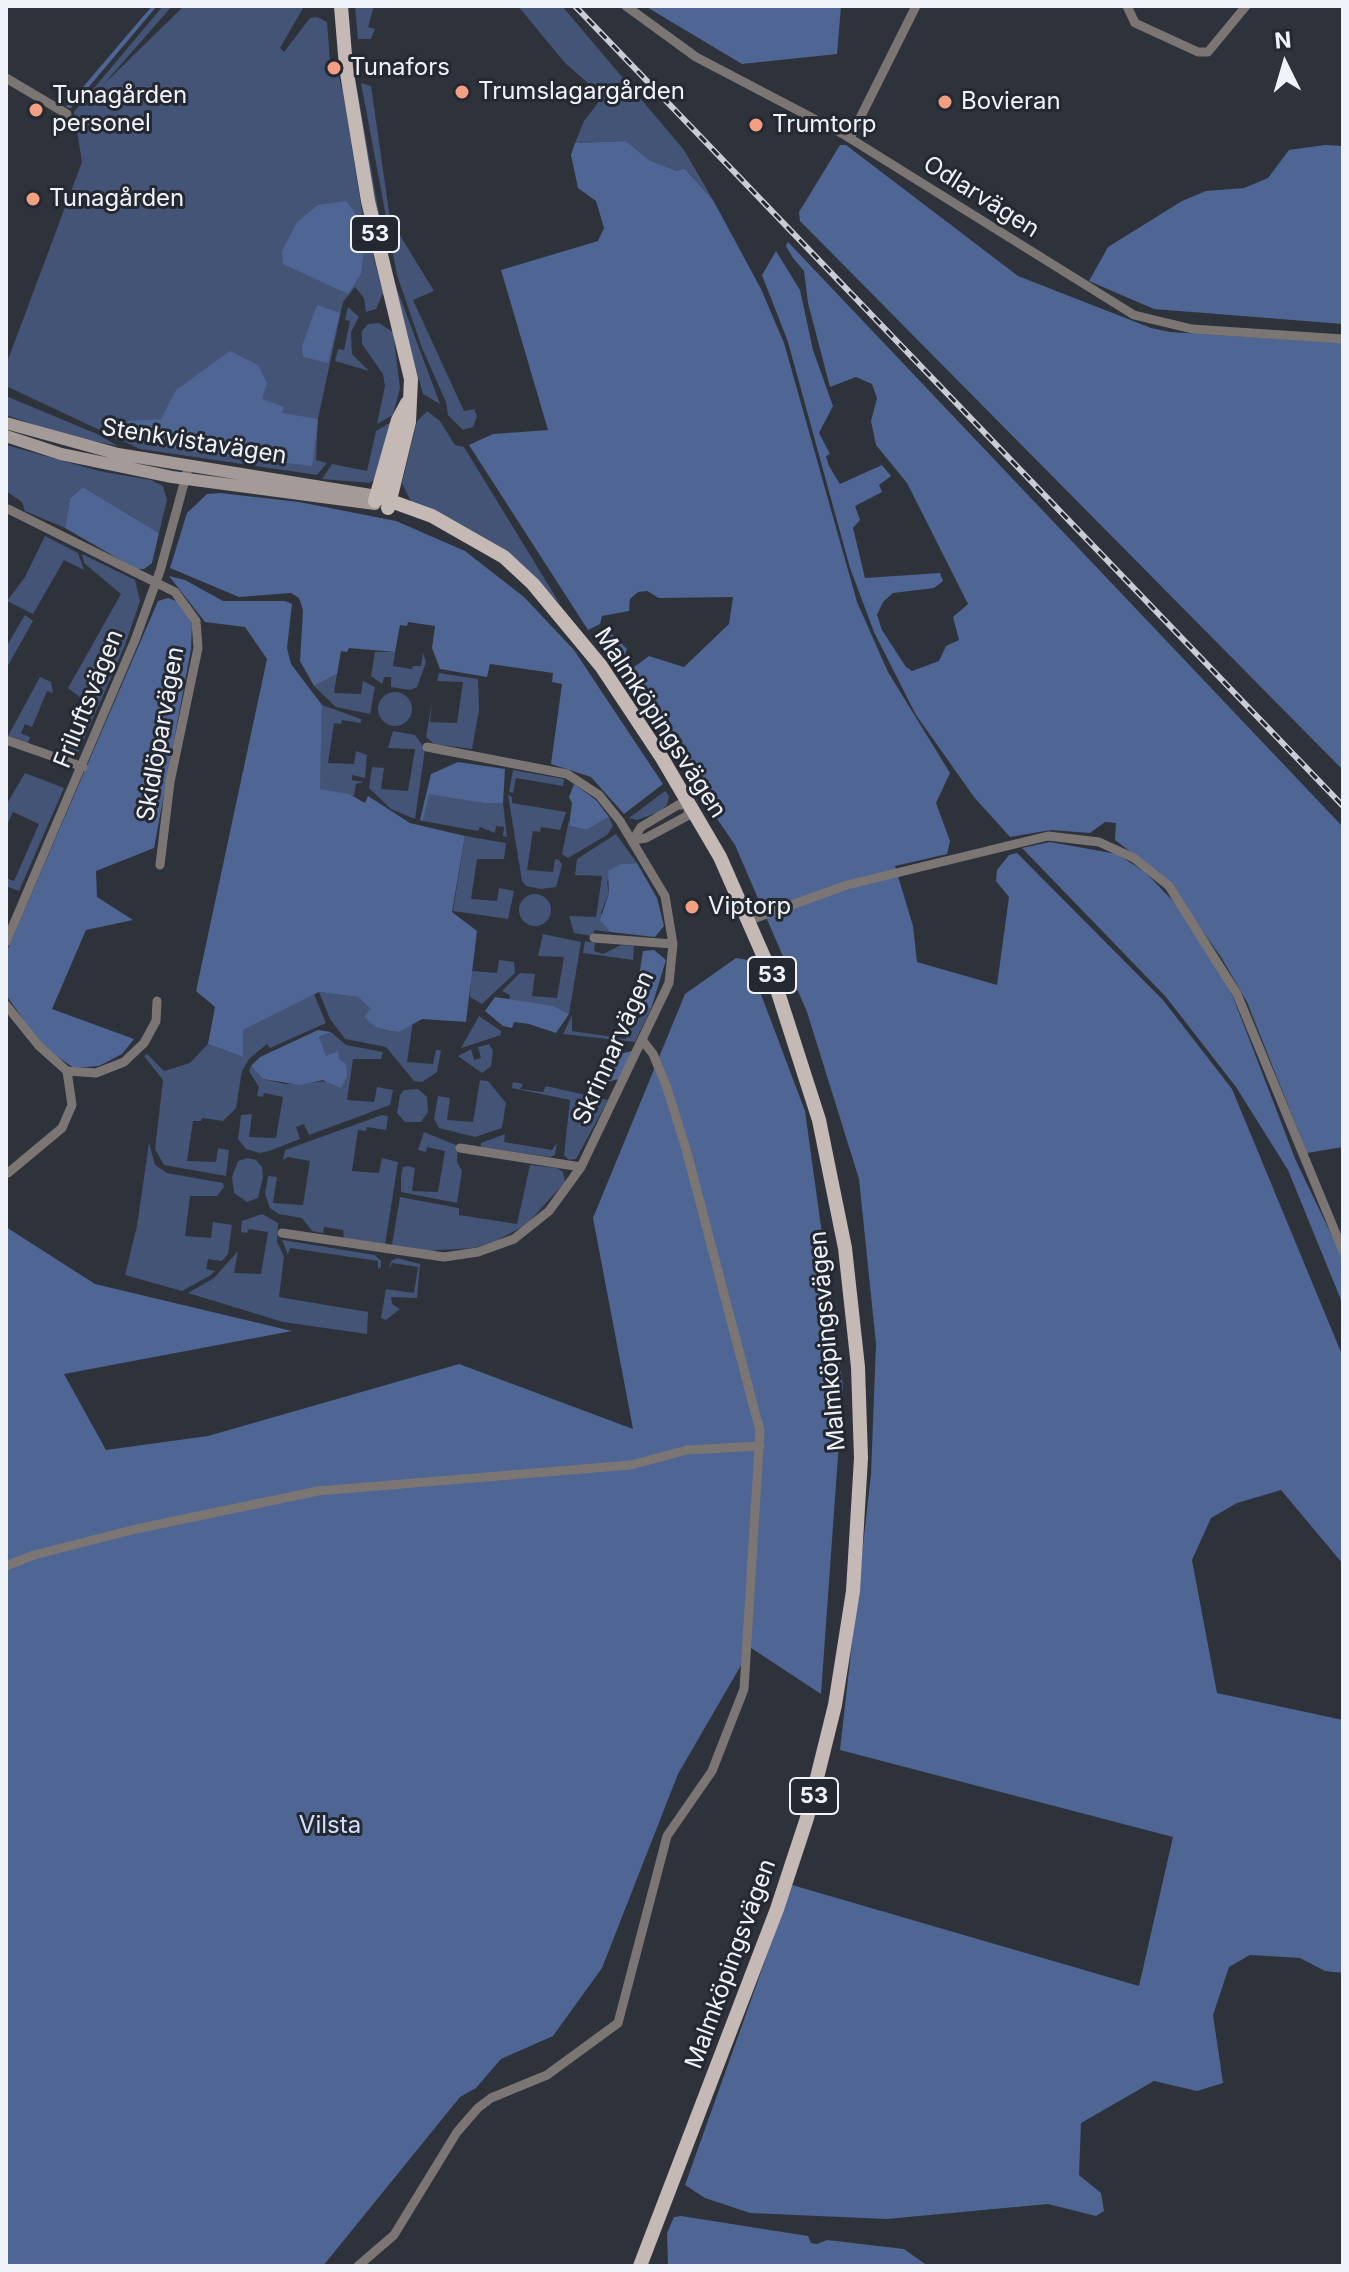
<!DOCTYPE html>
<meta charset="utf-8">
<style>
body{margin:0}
#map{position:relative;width:1349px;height:2272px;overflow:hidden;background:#2e323b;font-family:Inter,sans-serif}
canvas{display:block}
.frame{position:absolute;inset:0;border:8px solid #f0f3f9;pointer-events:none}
.north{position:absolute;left:1245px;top:24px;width:80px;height:80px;-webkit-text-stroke:6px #242831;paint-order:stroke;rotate:355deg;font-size:22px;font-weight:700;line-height:32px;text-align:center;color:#f0f3f9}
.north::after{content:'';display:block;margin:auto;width:28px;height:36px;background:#f0f3f9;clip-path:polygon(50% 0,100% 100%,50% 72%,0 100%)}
</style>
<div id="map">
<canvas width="1349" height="2272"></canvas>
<div class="frame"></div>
<div class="north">N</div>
</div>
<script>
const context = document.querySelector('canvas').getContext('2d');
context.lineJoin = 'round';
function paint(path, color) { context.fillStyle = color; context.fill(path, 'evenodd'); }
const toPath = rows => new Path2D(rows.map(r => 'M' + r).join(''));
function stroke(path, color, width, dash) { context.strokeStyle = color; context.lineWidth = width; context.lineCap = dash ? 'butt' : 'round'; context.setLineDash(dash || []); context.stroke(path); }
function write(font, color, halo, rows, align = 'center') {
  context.font = font + ' Inter,sans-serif'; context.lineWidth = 6; context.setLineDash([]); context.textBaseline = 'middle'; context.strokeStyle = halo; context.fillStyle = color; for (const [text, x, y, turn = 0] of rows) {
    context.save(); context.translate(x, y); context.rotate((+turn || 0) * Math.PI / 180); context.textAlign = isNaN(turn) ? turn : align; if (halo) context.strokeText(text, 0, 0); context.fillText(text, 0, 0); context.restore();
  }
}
const green = toPath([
 [163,6,172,6,103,85,184,6,303,8,280,48,284,52,310,18,317,17,327,22,331,73,338,73,343,93,363,217,383,293,376,309,366,312,364,298,355,287,343,302,318,419,316,460,327,463,317,475,140,449,6,386,6,365,82,162,74,112,83,101,87,102,92,97,89,94],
 [355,6,374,6,368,27,375,29,371,39,358,39],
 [518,6,562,6,684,150,713,200,684,168,677,171,649,160,626,141,575,143,584,121,598,103,598,92,565,63],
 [356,83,388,265,440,404,423,394,386,262,370,182],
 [361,83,371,86,390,219,434,291,413,300,464,411,474,409,477,416,473,427,463,430,448,415,446,402,422,348,397,275],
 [348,307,359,317,351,332,352,354,369,371,335,361,338,349,344,350,350,321,345,320],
 [379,323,393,332,400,388,393,415,377,424,385,386,383,374,362,344,362,331,368,324],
 [6,396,97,434,118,446,67,436,6,415],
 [427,411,440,421,455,445,464,447,560,604,529,572,411,502,402,483,417,421],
 [391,422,378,475,370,483,322,479,332,464,367,471,376,431],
 [6,445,99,471,151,480,163,486,167,500,159,533,83,487,70,498,65,528,25,511,22,502,6,491],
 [45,536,78,553,84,570,64,560,33,614,7,601,25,577],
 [82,554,135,580,140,601,125,645,77,755,69,758,60,753,62,747,65,740,75,743,90,705,68,688,121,594,84,563],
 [25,615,33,621,6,669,6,647],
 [375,652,395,652,393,666,412,669,413,666,421,666,423,653,426,662,417,687,410,690,391,687,391,677,384,677,382,684,371,676],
 [439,673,478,679,479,710,472,749,434,744,426,737,432,702,430,722,457,723,463,682,437,681],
 [337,674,334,693,361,694,363,681,375,687,370,714,336,707,314,686],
 [40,677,51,682,53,693,47,691,32,727,25,724,21,733,30,737,28,743,8,736],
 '378 709a17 17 0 1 1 34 0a17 17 0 1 1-34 0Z',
 [322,705,361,719,361,723,342,720,341,724,334,723,328,763,354,764,356,751,367,755,365,778,352,775,352,780,364,782,356,784,354,796,319,789],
 [393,731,415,735,425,749,415,819,391,809,369,788,372,767,384,768,381,789,408,791,415,749,388,748],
 [513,770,564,779,563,786,516,778,513,793,509,792],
 [25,773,64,788,19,891,6,886,6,878,14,881,39,824,13,812,6,827,6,805],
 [665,791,669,796,667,805,659,812,637,820,629,818],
 [428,793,483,803,503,803,507,837,503,836,504,827,496,826,495,833,480,827,478,831,423,821],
 [508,795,512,797,512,803,566,812,560,830,541,827,540,832,533,831,527,870,553,872,555,859,559,860,562,865,556,887,541,889,526,886,522,881],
 [609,817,613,826,607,835,568,858,562,854,569,820,569,826,587,830],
 [616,834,637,863,621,864,607,882,609,893,601,913,610,932,594,930,593,936,574,933,569,916,596,917,602,876,575,875,577,859],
 [465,836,506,843,504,859,477,859,471,899,497,901,499,888,514,891,508,919,453,911],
 '519 910a16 16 0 1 1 32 0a16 16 0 1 1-32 0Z',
 [543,934,581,942,569,1014,554,1006,509,1001,510,995,502,991,520,973,535,974,532,996,557,998,564,957,538,956],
 [585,941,595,943,594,951,603,954,621,945,634,946,633,960,583,953],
 [499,960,514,962,515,973,482,1004,470,997,471,971,497,973],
 [319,992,358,997,372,1009,365,1017,375,1027,388,1031,399,1032,413,1021,407,1062,433,1064,436,1050,441,1050,437,1072,422,1082,414,1081,386,1047,345,1039,330,1019],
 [314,994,326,1023,270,1048,267,1044,249,1059,242,1071,236,1108,223,1121,202,1118,201,1121,193,1121,187,1161,216,1162,218,1148,229,1150,226,1176,164,1165,155,1149,163,1080,144,1056,147,1054,164,1071,190,1063,208,1044,243,1057,243,1030],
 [635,1001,651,1009,635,1042,563,1034,572,1015,572,1031,626,1039],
 [479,1016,501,1031,501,1035,461,1048],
 [331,1032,346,1045,383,1052,381,1059,353,1059,347,1100,374,1102,377,1087,393,1090,390,1105,309,1135,304,1124,296,1127,300,1139,269,1151,260,1153,246,1149,238,1139,241,1115,252,1114,249,1137,276,1138,283,1097,264,1093,263,1097,257,1096,259,1087,249,1071,251,1066,263,1079,285,1084,330,1081,319,1037],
 [489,1044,493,1051,491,1066,482,1073,458,1056,471,1049,474,1060,481,1058,478,1047],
 [480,1080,488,1081,506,1103,502,1128,475,1137,439,1128,434,1119,438,1096,450,1098,447,1120,473,1122],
 [513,1082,523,1084,520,1089,543,1092,546,1086,608,1100,576,1159,569,1160,564,1155,570,1100,512,1088],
 [418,1089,427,1097,428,1112,421,1122,405,1122,397,1113,400,1095,404,1090],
 [382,1115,388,1116,386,1130,367,1127,366,1131,358,1130,352,1171,379,1173,382,1158,398,1162,385,1245,344,1238,343,1230,324,1227,323,1233,312,1231,302,1218,279,1214,270,1208,265,1194,268,1176,277,1177,273,1203,303,1205,310,1161,288,1157,283,1160,285,1150],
 [424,1132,458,1146,457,1162,462,1171,457,1203,401,1192,401,1176,403,1167,408,1166,415,1168,412,1191,438,1192,445,1151,427,1147,426,1152,418,1150],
 [505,1134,504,1142,552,1150,557,1143,555,1155,550,1157,481,1147,481,1143],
 [149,1143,155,1165,167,1173,223,1183,224,1187,217,1196,190,1196,185,1236,211,1238,213,1222,232,1225,228,1254,222,1261,208,1259,206,1269,215,1271,211,1275,182,1291,125,1275,137,1226],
 [248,1158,256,1160,262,1167,263,1177,258,1198,247,1202,234,1193,232,1177,238,1161],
 [530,1165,557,1168,563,1172,565,1182,526,1225,496,1241,474,1248,422,1251,392,1245,400,1197,459,1208,459,1215,517,1224],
 [262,1214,278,1223,277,1242,284,1256,279,1297,368,1312,367,1334,283,1322,188,1293,214,1278,238,1251,234,1273,261,1274,268,1232,249,1229,247,1233,241,1232,242,1221],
 [282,1240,375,1255,381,1261,381,1267,378,1269,378,1261,290,1248,288,1255],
 [397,1258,420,1264,417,1298,391,1297,392,1304,400,1309,386,1320,381,1318,386,1289,414,1293,418,1267,392,1263,389,1269,391,1261]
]);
const forest = toPath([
 [152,6,157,6,71,108,66,107],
 [645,6,841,6,837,54,742,64],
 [626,141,649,160,677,171,684,168,713,200,761,289,784,343,857,602,888,672,950,773,936,803,950,841,947,854,895,866,913,926,917,962,997,985,1009,897,996,881,997,870,1009,855,1017,853,1163,1000,1232,1089,1343,1357,1343,1564,1281,1490,1237,1503,1211,1518,1192,1560,1217,1693,1343,1720,1343,1973,1325,1971,1300,1958,1250,1955,1229,1967,1213,2015,1223,2083,1197,2091,1154,2081,1081,2123,1079,2175,1101,2193,1104,2211,1096,2216,1048,2204,887,2219,750,2213,705,2198,685,2185,792,1885,1139,1986,1173,1837,840,1750,871,1474,876,1344,859,1179,807,1012,735,845,595,640,606,633,613,635,627,649,624,657,634,667,649,656,684,667,729,624,733,597,659,598,647,591,638,592,630,599,629,611,602,616,600,624,588,630,469,445,493,434,548,430,501,270,598,241,604,228,596,201,578,188,571,155,575,143],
 [840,145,846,145,1018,276,1151,328,1170,332,1343,343,1343,770,800,221,799,212],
 [1325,145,1343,146,1343,324,1154,309,1089,281,1108,247,1182,201,1206,191,1244,188,1268,178,1289,150],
 [346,201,357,216,365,241,361,274,348,294,283,264,282,251,297,222,318,205],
 [788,242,1343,827,1343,1147,1307,1153,1247,1002,1221,957,1166,879,1115,840,1116,823,1105,822,1090,833,1051,830,1010,837,974,797,916,715,874,632,850,568,788,342,762,275,776,251,800,290,813,350,833,406,819,433,830,454,826,456,829,466,840,484,882,465,891,476,879,485,882,492,855,506,860,520,853,528,865,578,940,573,943,581,934,588,893,593,883,602,877,615,882,630,906,667,912,671,939,661,946,646,959,640,953,617,968,604,907,483,876,445,871,421,877,398,872,384,856,377,830,387,808,303,804,271,793,258,786,246],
 [317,305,340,313,328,363,303,357,302,346],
 [230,351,258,365,267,383,262,399,284,407,282,413,318,419,312,466,193,452,115,438,128,421,161,419,176,390],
 [83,487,159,533,152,563,144,569,136,569,65,528,70,498],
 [220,493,299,502,396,521,465,551,524,597,574,650,663,784,624,814,591,777,551,764,562,684,552,682,553,673,490,664,487,677,440,669,432,648,435,626,408,622,407,626,400,625,395,652,349,648,347,652,341,651,337,674,314,686,300,661,303,610,299,598,291,593,239,597,170,568,187,513,207,494],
 [169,576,185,580,223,601,285,601,292,604,287,648,291,664,322,705,320,789,349,794,365,803,368,796,410,823,465,836,452,912,477,931,466,1022,422,1019,399,1032,389,1031,375,1027,364,1017,371,1009,358,997,319,992,243,1030,243,1057,208,1044,215,1007,196,991,267,659,245,627,205,622],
 [168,598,179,602,187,612,192,624,191,649,154,848,96,871,97,897,133,920,86,930,52,1009,134,1039,122,1054,99,1066,74,1068,43,1047,6,995,6,953,158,601],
 [458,762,505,769,503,803,483,803,429,794,423,821,420,820,431,774],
 [574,784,596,800,609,817,587,830,569,826,572,803,569,797],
 [1050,842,1117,854,1145,872,1176,904,1213,961,1233,997,1296,1161,1343,1259,1343,1305,1288,1170,1236,1087,1166,997,1022,848],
 [637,863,657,898,664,926,655,937,610,932,600,920,609,893,608,871,621,864],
 [654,950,666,960,651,1009,635,1001,643,951],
 [736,958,748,960,805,1111,843,1386,821,1694,751,1648,678,1774,602,1968,553,2036,501,2059,476,2088,460,2097,323,2266,6,2266,6,1227,95,1284,292,1331,64,1374,106,1450,208,1436,459,1364,633,1429,593,1218,685,994],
 [495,997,554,1006,569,1014,556,1033,529,1024,514,1022,512,1028,503,1026,485,1011],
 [318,1030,331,1032,319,1037,326,1056,338,1051,339,1059,346,1064,347,1076,341,1088,323,1080,300,1085,263,1079,251,1066,260,1057],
 [611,1050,619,1054,632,1051,619,1079,606,1082],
 [681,2216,808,2236,811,2243,817,2244,827,2240,904,2249,928,2266,668,2266,667,2233,674,2217]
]);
const street = toPath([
 [626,6,696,57,843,134,1134,315,1192,329,1343,339],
 [1127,6,1135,23,1198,52,1208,52,1246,6],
 [6,78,67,114],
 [850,138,916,6],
 [8,509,175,592,196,621,198,648,170,782,160,865],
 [6,740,83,767],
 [678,805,690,805,687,816,646,838,633,840,641,827,678,805],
 [750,920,847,885,1048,836,1099,842,1134,858,1169,886,1237,994,1343,1251],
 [594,938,673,944],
 [6,942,135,640,160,571,189,465],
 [6,1005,39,1046,67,1071,96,1073,124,1062,144,1043,156,1021,157,1001],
 [460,1148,581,1167],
 [8,1173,62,1128,72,1105,67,1071],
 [282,1233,444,1257,478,1252,514,1239,549,1211,581,1167,669,983,673,944,665,896,620,821,599,795,567,774,427,747],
 [6,1566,34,1555,136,1529,318,1491,631,1465,687,1450,760,1446],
 [358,2266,394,2235,457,2132,478,2108,491,2098,547,2075,618,2023,667,1836,712,1771,744,1689,760,1431,686,1149,666,1085,653,1054,643,1041]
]);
const secondary = toPath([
 [6,423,118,454,377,496],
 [6,436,61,454,172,477,375,504]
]);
const primary = toPath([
 [341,6,346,67,368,201,411,379,409,422,388,508],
 [377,496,432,516,504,557,533,584,601,666,662,758,720,857,774,980,819,1120,845,1248,858,1367,861,1458,853,1591,835,1705,807,1818,777,1909,640,2266],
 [375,501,398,420,407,403]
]);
const rail = toPath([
 [575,6,1343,806]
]);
const markers = [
 [334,68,8,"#f39f82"],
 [462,92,8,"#f39f82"],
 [945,102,8,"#f39f82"],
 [36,110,8,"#f39f82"],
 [756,125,8,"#f39f82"],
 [33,199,8,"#f39f82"],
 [692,907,8,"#f39f82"]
];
const shields = [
 [375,234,48],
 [772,975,48],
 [814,1796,48]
];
const shieldNames = [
 ["53",375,234],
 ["53",772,975],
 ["53",814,1796]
];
const poiNames = [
 ["Tunafors",350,68],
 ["Trumslagargården",478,92],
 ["Tunagården",52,96],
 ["personel",52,124],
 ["Bovieran",961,102],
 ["Trumtorp",772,125],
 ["Tunagården",49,199],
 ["Viptorp",708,907]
];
const streetNames = [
 ["Odlarvägen",981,197,32],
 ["Stenkvistavägen",194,442,9],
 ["Friluftsvägen",89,699,-68],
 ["Malmköpingsvägen",660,723,57],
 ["Skidlöparvägen",161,734,-80],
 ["Skrinnarvägen",614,1048,-66],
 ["Malmköpingsvägen",828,1341,-95],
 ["Malmköpingsvägen",731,1964,-70]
];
const parkNames = [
 ["Vilsta",330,1826]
];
paint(green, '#435476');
paint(forest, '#4f6593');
stroke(street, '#7b7674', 9);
stroke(secondary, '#a49b98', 12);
stroke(primary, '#c4b9b4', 14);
stroke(rail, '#cacdd4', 6);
stroke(rail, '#242831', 3, [9]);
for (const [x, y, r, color] of markers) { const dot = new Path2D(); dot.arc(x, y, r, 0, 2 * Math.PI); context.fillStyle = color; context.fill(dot); stroke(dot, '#242831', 3); }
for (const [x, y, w] of shields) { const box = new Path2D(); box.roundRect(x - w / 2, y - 18, w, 36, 6); context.fillStyle = '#242831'; context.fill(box); stroke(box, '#f0f3f9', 2); }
write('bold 22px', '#f0f3f9', null, shieldNames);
write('24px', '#f0f3f9', '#242831', poiNames, 'left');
write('24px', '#f0f3f9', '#242831', streetNames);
write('24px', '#d2e1fe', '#242831', parkNames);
</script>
